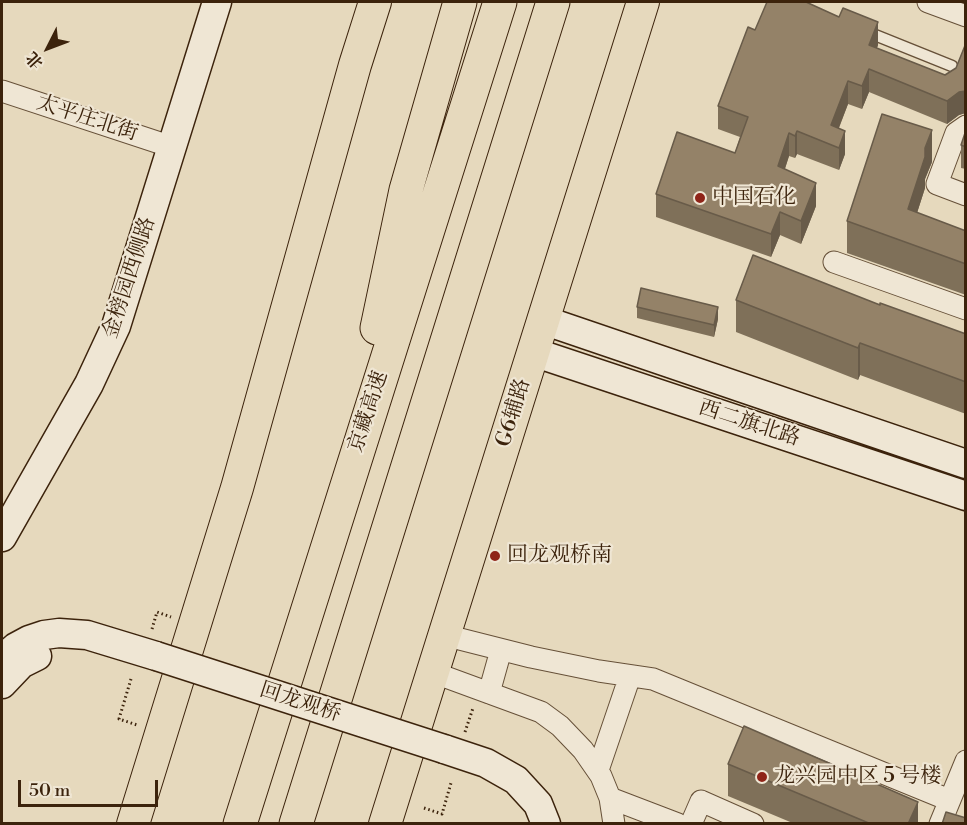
<!DOCTYPE html>
<meta charset="utf-8">
<style>
body{margin:0}
#map{position:relative;width:967px;height:825px;overflow:hidden;background:#e6d9bd;font-family:"Libre Bodoni","Noto Serif SC",serif}
canvas{display:block}
.frame{position:absolute;inset:0;border:3px solid #3c230c;pointer-events:none}
.north{position:absolute;left:18px;top:18px;width:60px;height:60px;-webkit-text-stroke:4px #efe6d4;paint-order:stroke;rotate:228deg;font-size:16px;font-weight:700;line-height:24px;text-align:center;color:#3c230c}
.north::after{content:'';display:block;margin:auto;width:21px;height:27px;background:#3c230c;clip-path:polygon(50% 0,100% 100%,50% 72%,0 100%)}
.scale{position:absolute;left:18px;top:780px;width:140px;height:27px;box-sizing:border-box;border:3px solid #3c230c;border-top:0;padding-left:8px;font-size:18px;line-height:21px;white-space:nowrap;color:#3c230c;-webkit-text-stroke:4px #efe6d4;paint-order:stroke}
</style>
<div id="map">
<canvas width="967" height="825"></canvas>
<div class="frame"></div>
<div class="north">北</div>
<div class="scale">50 m</div>
</div>
<script>
const context = document.querySelector('canvas').getContext('2d');
context.lineJoin = 'round';
const toPath = rows => new Path2D(rows.map(r => 'M' + r).join(''));
function stroke(path, color, width, dash) { context.strokeStyle = color; context.lineWidth = width; context.lineCap = dash ? 'butt' : 'round'; context.setLineDash(dash || []); context.stroke(path); }
function paint(path, color) { context.fillStyle = color; context.fill(path, 'evenodd'); }
function write(font, color, halo, rows, align = 'center') {
  context.font = font + ' "Libre Bodoni","Noto Serif SC",serif'; context.lineWidth = 4.5; context.setLineDash([]); context.textBaseline = 'middle'; context.strokeStyle = halo; context.fillStyle = color; for (const [text, x, y, turn = 0] of rows) {
    context.save(); context.translate(x, y); context.rotate((+turn || 0) * Math.PI / 180); context.textAlign = isNaN(turn) ? turn : align; if (halo) context.strokeText(text, 0, 0); context.fillText(text, 0, 0); context.restore();
  }
}
const path = toPath([
 [152,629,157,612,171,617],
 [131,679,119,719,137,725],
 [465,732,473,708],
 [424,808,442,814,451,783]
]);
const lane = toPath([
 [865,31,952,66]
]);
const street = toPath([
 [928,2,966,16],
 [2,91,172,147],
 [966,126,956,133,937,184,966,195],
 [834,262,966,309],
 [444,635,531,657,599,671,653,679,949,800],
 [432,672,541,712,560,726,583,750,601,776,610,798,614,824],
 [489,693,501,650],
 [598,770,630,676],
 [610,798,678,824],
 [691,824,701,801,753,824],
 [940,824,966,761]
]);
const secondary = toPath([
 [543,320,966,464],
 [533,352,966,496],
 [2,537,89,384,116,326,217,2],
 [2,659,16,647,29,640,44,635,59,633,87,635,156,656],
 [2,684,21,664,37,656],
 [444,749,486,763,516,780,538,804,546,824]
]);
const primary = toPath([
 [133,824,237,488,355,65,375,2],
 [385,824,643,2]
]);
const highway = toPath([
 [377,328,406,190,460,2],
 [240,824,500,2],
 [296,824,553,2]
]);
const secondaryBridge = toPath([
 [156,656,444,749]
]);
const wall = toPath([
 [755,30,878,45,877,48,945,75,956,68,966,43,966,113,959,115,947,124,869,92,862,109,848,104,839,128,845,154,839,170,797,154,795,158,789,156,785,169,816,206,801,244,780,235,771,257,656,217,656,194,735,153,740,137,718,129,718,106],
 [961,145,966,147,966,169,961,168],
 [932,162,925,179,925,188,917,213,966,231,966,295,847,253,847,221],
 [736,300,880,305,966,334,966,414,860,375,858,380,736,332],
 [637,307,718,319,714,337,637,318],
 [728,764,918,824,795,824,728,796]
]);
const shadedWall = toPath([
 [878,22,878,45,869,67,869,45],
 [869,69,869,92,862,109,862,86],
 [848,81,848,104,832,145,831,125],
 [965,91,965,113,959,115,947,124,947,101,959,92],
 [932,130,932,162,925,179,925,188,908,241,908,209,925,148],
 [797,131,797,154,795,158,795,136],
 [845,131,845,154,839,170,839,148],
 [789,133,789,156,778,189,778,166],
 [816,183,816,206,801,244,801,221],
 [780,212,780,235,771,257,771,234],
 [718,307,718,319,714,337,714,325],
 [860,343,860,375,858,380,858,348],
 [918,802,918,824,908,824]
]);
const building = toPath([
 [767,2,806,2,839,17,843,8,878,22,869,45,945,75,956,68,966,43,966,91,959,92,947,101,869,69,862,86,848,81,831,125,845,131,839,148,797,131,795,136,789,133,778,166,816,183,801,221,780,212,771,234,656,194,677,132,735,153,748,117,718,106,748,27,755,30,767,2],
 [882,114,932,130,925,148,925,157,908,209,966,231,966,264,847,221,882,114],
 [966,130,966,147,961,145,966,130],
 [753,255,880,305,880,303,966,334,966,382,860,343,858,348,736,300,753,255],
 [641,288,718,307,714,325,637,307,641,288],
 [744,726,918,802,908,824,871,824,728,764,744,726],
 [946,812,966,818,966,824,942,824,946,812]
]);
const markers = [
 [700,198,6,"#8f2418"],
 [495,556,6,"#8f2418"],
 [762,777,6,"#8f2418"]
];
const streetNames = [
 ["太平庄北街",87,119,18],
 ["金榜园西侧路",130,278,-72],
 ["京藏高速",369,412,-72],
 ["G6辅路",514,413,-73],
 ["西二旗北路",749,424,18],
 ["回龙观桥",300,703,18]
];
const poiNames = [
 ["中国石化",712,198],
 ["回龙观桥南",507,556],
 ["龙兴园中区 5 号楼",774,777]
];
stroke(lane, '#665038', 13);
stroke(street, '#665038', 23);
stroke(secondary, '#3c230c', 31);
stroke(primary, '#3c230c', 34);
stroke(highway, '#3c230c', 35);
stroke(path, '#3c230c', 3, [1.5, 3]);
stroke(lane, '#efe6d4', 10);
stroke(street, '#efe6d4', 21);
stroke(secondary, '#efe6d4', 28);
stroke(primary, '#e6d9bd', 32);
stroke(highway, '#e6d9bd', 33);
stroke(secondaryBridge, '#3c230c', 31, []);
stroke(secondaryBridge, '#efe6d4', 28);
paint(wall, '#7f7059');
paint(shadedWall, '#685b49');
paint(building, '#948268');
stroke(building, '#685b49', 1.5);
for (const [x, y, r, color] of markers) { const dot = new Path2D(); dot.arc(x, y, r, 0, 2 * Math.PI); context.fillStyle = color; context.fill(dot); stroke(dot, '#efe6d4', 2); }
write('21px', '#3c230c', '#efe6d4', streetNames);
write('21px', '#3c230c', '#efe6d4', poiNames, 'left');
</script>
